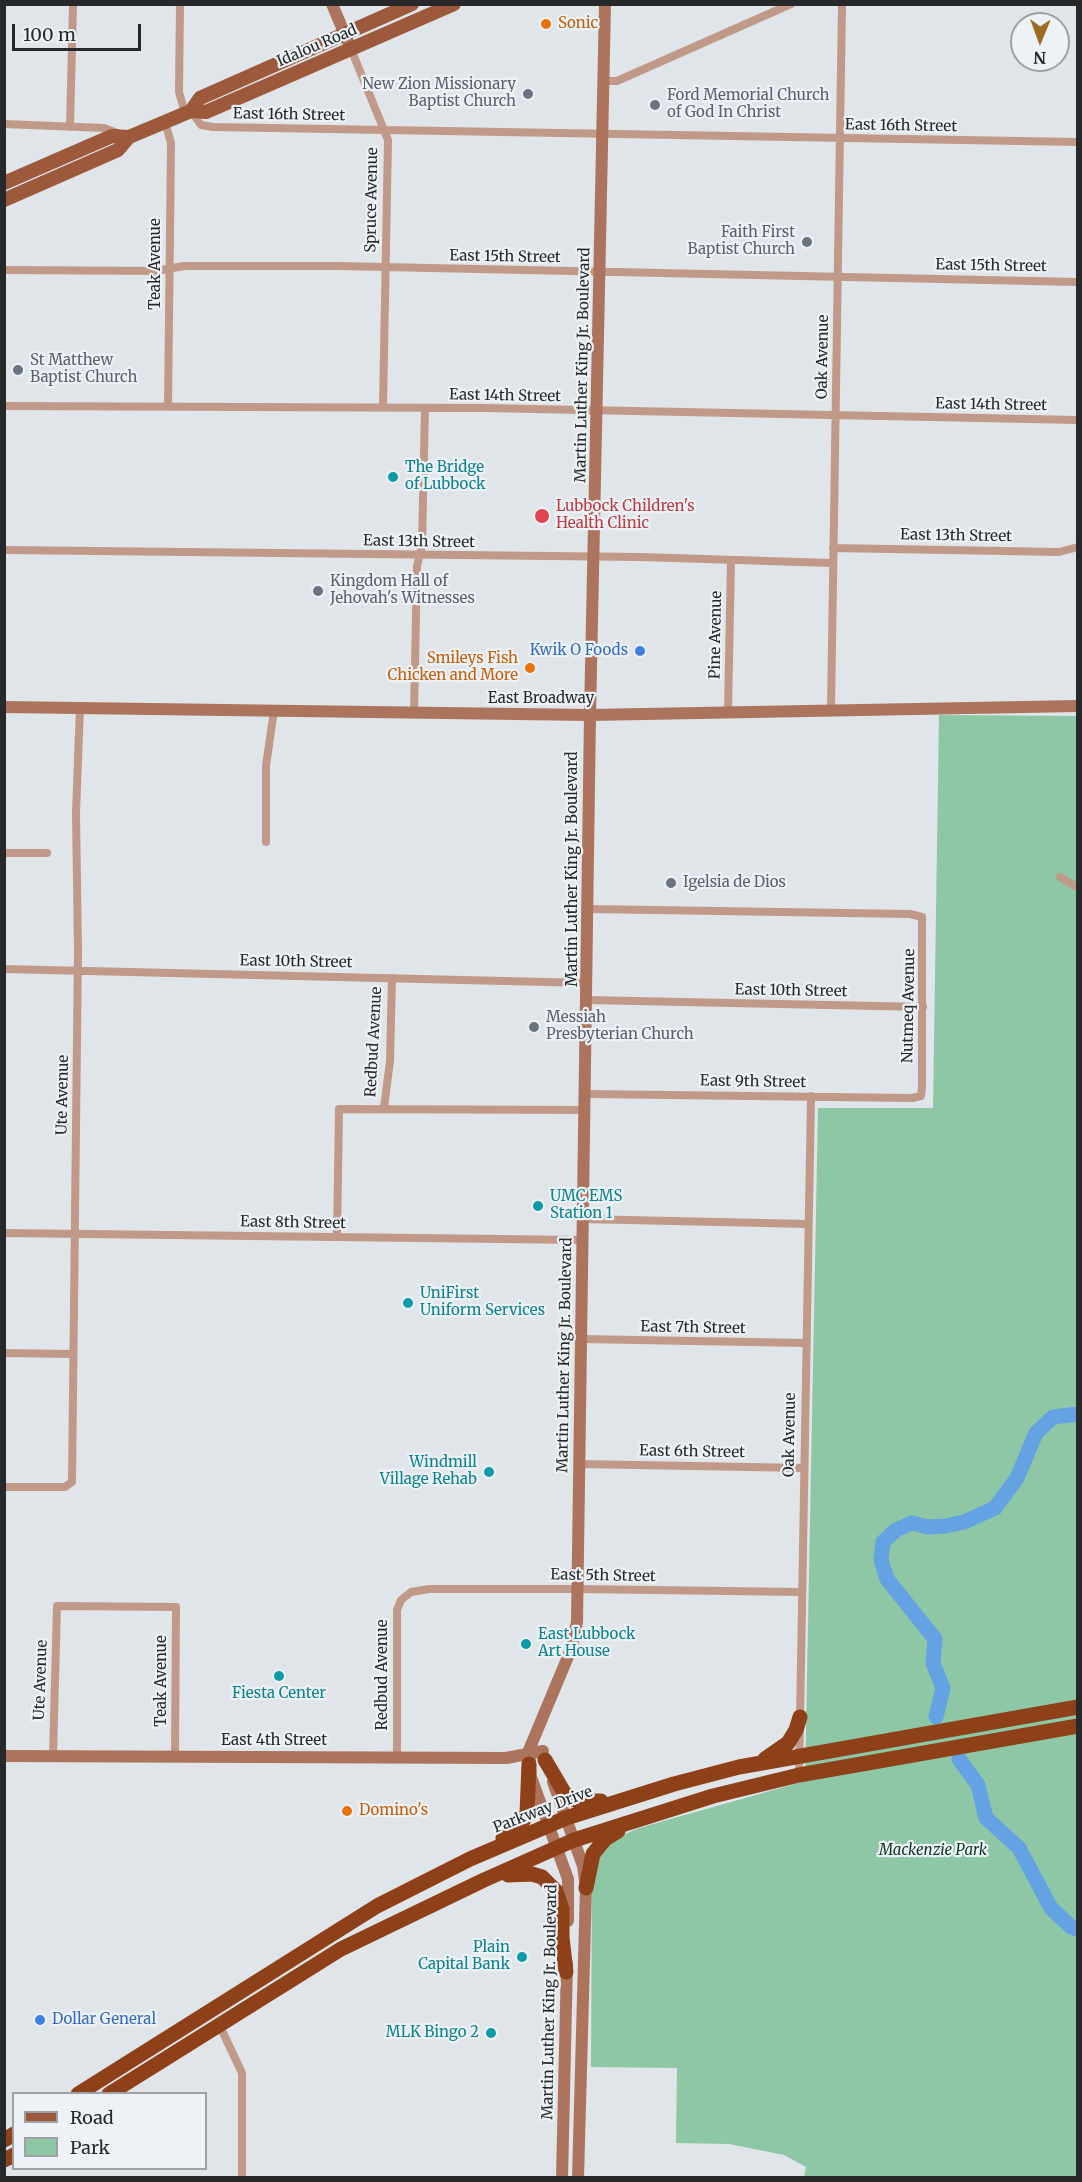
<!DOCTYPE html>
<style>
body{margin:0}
#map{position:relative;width:1082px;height:2182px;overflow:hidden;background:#e0e5e9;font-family:Merriweather,serif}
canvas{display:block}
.frame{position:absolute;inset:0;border:6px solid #262829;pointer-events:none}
.legend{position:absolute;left:12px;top:2092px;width:195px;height:78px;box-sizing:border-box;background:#edf2f6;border:2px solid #9da1a4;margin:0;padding:8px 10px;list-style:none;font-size:18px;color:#262829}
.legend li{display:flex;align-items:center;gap:12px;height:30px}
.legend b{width:30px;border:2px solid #9da1a4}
.north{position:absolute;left:1010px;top:12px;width:60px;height:60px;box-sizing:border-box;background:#edf2f6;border:2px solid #9da1a4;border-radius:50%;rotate:181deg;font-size:16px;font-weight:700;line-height:24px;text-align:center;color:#262829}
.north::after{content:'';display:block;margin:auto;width:21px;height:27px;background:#9f6b23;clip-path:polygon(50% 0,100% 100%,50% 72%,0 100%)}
.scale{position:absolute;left:12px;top:24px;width:129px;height:27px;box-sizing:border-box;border:3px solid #262829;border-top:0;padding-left:8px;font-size:18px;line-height:21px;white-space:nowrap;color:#262829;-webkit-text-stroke:4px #edf2f6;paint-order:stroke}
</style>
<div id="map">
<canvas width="1082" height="2182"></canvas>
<div class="frame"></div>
<ul class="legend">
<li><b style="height:8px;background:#9c593b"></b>Road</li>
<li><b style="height:16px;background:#8dc7a5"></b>Park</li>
</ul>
<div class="north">N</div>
<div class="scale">100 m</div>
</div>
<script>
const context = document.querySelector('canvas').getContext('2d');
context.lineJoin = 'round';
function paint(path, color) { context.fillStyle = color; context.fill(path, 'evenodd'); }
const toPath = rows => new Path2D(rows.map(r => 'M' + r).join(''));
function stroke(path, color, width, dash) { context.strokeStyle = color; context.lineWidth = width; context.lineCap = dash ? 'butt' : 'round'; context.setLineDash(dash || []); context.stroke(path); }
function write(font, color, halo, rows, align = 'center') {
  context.font = font + ' Merriweather,serif'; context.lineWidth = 4.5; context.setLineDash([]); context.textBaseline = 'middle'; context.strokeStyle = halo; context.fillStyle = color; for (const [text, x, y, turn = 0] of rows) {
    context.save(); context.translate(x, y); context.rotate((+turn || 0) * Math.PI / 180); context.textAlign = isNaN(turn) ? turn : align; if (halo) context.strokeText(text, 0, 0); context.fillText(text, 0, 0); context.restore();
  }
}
const green = toPath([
 [939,715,1077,716,1077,2177,804,2177,806,2167,784,2155,729,2144,676,2143,677,2068,591,2067,592,1878,605,1843,639,1828,805,1781,818,1108,933,1108]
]);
const river = toPath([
 [936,1717,943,1688,933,1663,935,1639,887,1579,881,1560,883,1542,896,1530,912,1523,928,1527,946,1526,964,1522,995,1508,1017,1478,1036,1433,1053,1417,1078,1414],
 [959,1759,978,1785,986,1818,1019,1848,1051,1908,1071,1927,1078,1929]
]);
const street = toPath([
 [180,4,179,92,185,113],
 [351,49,388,140,383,407],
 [602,81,617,81,791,4],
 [191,111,201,125,213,127,1078,142],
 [165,122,171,143,168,407],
 [4,124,104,128,120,134],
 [70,127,73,4],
 [4,270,156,271,184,266,338,266,1078,282],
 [4,406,485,408,1078,420],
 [833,548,1059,552,1078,547],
 [4,550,640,557,832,563],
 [831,710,842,4],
 [728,711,731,560],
 [414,713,417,566,422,545,425,408],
 [266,842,266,766,274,710],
 [4,853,47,853],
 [1060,877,1078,888],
 [4,969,588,983],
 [587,1000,923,1007],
 [586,1094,912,1098,921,1096,922,1088,922,917,910,914,588,909],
 [384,1108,390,1061,392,978],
 [582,1219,808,1224],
 [4,1233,582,1240],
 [337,1236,339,1109,585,1110],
 [581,1339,805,1343],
 [4,1353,73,1354],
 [579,1464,804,1468],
 [4,1487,65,1487,72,1482,78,950,76,813,80,707],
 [53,1756,57,1606,176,1607,175,1755],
 [397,1757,397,1610,401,1600,411,1592,429,1589,577,1589,801,1592],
 [799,1775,811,1096],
 [218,2022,242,2073,242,2178]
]);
const secondary = toPath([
 [332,4,351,49],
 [4,707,590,715,1078,706],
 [4,1756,506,1758,543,1751],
 [553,1782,583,1866,586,1888,578,2178],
 [568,1921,568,1879,531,1777,529,1750,572,1647,577,1622,590,715,605,4],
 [562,2178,567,1963]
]);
const primary = toPath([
 [191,111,200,98,412,4],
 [4,183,112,136,129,137,191,111,206,112,454,4],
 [4,200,118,150,129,137]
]);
const highway = toPath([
 [765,1759,788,1743,796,1730,800,1717],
 [545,1760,565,1794,577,1801,601,1801],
 [503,1838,522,1823,527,1813,529,1764],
 [508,1875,532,1874,542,1877,556,1891,562,1909,562,1937,566,1972],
 [586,1888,593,1854,605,1839,618,1831],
 [78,2094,377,1906,470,1859,566,1818,674,1784,739,1767,1078,1707],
 [109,2094,341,1949,484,1880,574,1840,713,1796,799,1775,1078,1726],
 [4,2140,14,2134],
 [4,2160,14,2155]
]);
const markers = [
 [546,24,6,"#e8710a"],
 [528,94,6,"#6b7280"],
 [655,105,6,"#6b7280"],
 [807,242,6,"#6b7280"],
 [18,370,6,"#6b7280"],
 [393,477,6,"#0f9aa8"],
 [542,516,8,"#e0444e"],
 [318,591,6,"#6b7280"],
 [640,651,6,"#3f7fe0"],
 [530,668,6,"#e8710a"],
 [671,883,6,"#6b7280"],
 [534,1027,6,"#6b7280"],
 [538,1206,6,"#0f9aa8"],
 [408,1303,6,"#0f9aa8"],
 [489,1472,6,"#0f9aa8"],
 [526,1644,6,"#0f9aa8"],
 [279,1676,6,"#0f9aa8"],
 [347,1811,6,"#e8710a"],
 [522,1957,6,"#0f9aa8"],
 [40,2020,6,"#3f7fe0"],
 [491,2033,6,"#0f9aa8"]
];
const foodNames = [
 ["Sonic",558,24],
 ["Smileys Fish",518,659,"right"],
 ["Chicken and More",518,676,"right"],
 ["Domino's",359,1811]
];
const streetNames = [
 ["Idalou Road",317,46,-23],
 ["East 16th Street",289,115,1],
 ["East 16th Street",901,126,1],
 ["Spruce Avenue",372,200,-89],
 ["East 15th Street",505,257,1],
 ["Teak Avenue",156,264,-90],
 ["East 15th Street",991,266,1],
 ["Oak Avenue",823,357,-89],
 ["Martin Luther King Jr. Boulevard",583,365,-89],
 ["East 14th Street",505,396,1],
 ["East 14th Street",991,405,1],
 ["East 13th Street",956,536,1],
 ["East 13th Street",419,542,1],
 ["Pine Avenue",716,635,-89],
 ["East Broadway",541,699],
 ["Martin Luther King Jr. Boulevard",573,869,-90],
 ["East 10th Street",296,962,1],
 ["East 10th Street",791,991,1],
 ["Nutmeq Avenue",909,1006,-89],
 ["Redbud Avenue",374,1042,-87],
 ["East 9th Street",753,1082,1],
 ["Ute Avenue",63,1095,-89],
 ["East 8th Street",293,1223,1],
 ["East 7th Street",693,1328,1],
 ["Martin Luther King Jr. Boulevard",565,1355,-89],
 ["Oak Avenue",790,1435,-89],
 ["East 6th Street",692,1452,1],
 ["East 5th Street",603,1576,1],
 ["Redbud Avenue",383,1675,-90],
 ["Ute Avenue",41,1680,-88],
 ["Teak Avenue",162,1681,-90],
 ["East 4th Street",274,1741],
 ["Parkway Drive",543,1810,-21],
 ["Martin Luther King Jr. Boulevard",550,2002,-89]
];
const worshipNames = [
 ["New Zion Missionary",516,85,"right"],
 ["Baptist Church",516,102,"right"],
 ["Ford Memorial Church",667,96],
 ["of God In Christ",667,113],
 ["Faith First",795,233,"right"],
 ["Baptist Church",795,250,"right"],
 ["St Matthew",30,361],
 ["Baptist Church",30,378],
 ["Kingdom Hall of",330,582],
 ["Jehovah's Witnesses",330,599],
 ["Igelsia de Dios",683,883],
 ["Messiah",546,1018],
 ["Presbyterian Church",546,1035]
];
const cultureNames = [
 ["The Bridge",405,468],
 ["of Lubbock",405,485],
 ["UMC EMS",550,1197],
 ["Station 1",550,1214],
 ["UniFirst",420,1294],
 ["Uniform Services",420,1311],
 ["Windmill",477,1463,"right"],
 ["Village Rehab",477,1480,"right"],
 ["East Lubbock",538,1635],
 ["Art House",538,1652],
 ["Fiesta Center",279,1694,"center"],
 ["Plain",510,1948,"right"],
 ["Capital Bank",510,1965,"right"],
 ["MLK Bingo 2",479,2033,"right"]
];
const healthNames = [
 ["Lubbock Children's",556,507],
 ["Health Clinic",556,524]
];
const shopNames = [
 ["Kwik O Foods",628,651],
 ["Dollar General",52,2020,"left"]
];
const parkNames = [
 ["Mackenzie Park",933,1851]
];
paint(green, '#8dc7a5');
stroke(river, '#64a2e4', 15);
stroke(street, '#c09989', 8);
stroke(secondary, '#ac745c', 12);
stroke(primary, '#9c593b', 14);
stroke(highway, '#8e4019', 15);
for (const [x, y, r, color] of markers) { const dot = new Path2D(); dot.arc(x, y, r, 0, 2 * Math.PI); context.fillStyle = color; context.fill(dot); stroke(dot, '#edf2f6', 2); }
write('15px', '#c56008', '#edf2f6', foodNames, 'left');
write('15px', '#262829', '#edf2f6', streetNames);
write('15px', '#5b616d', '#edf2f6', worshipNames, 'left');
write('15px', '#0d838f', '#edf2f6', cultureNames, 'left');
write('15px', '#be3a42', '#edf2f6', healthNames, 'left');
write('15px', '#366cbe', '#edf2f6', shopNames, 'right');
write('italic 15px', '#0c3622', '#edf2f6', parkNames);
</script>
